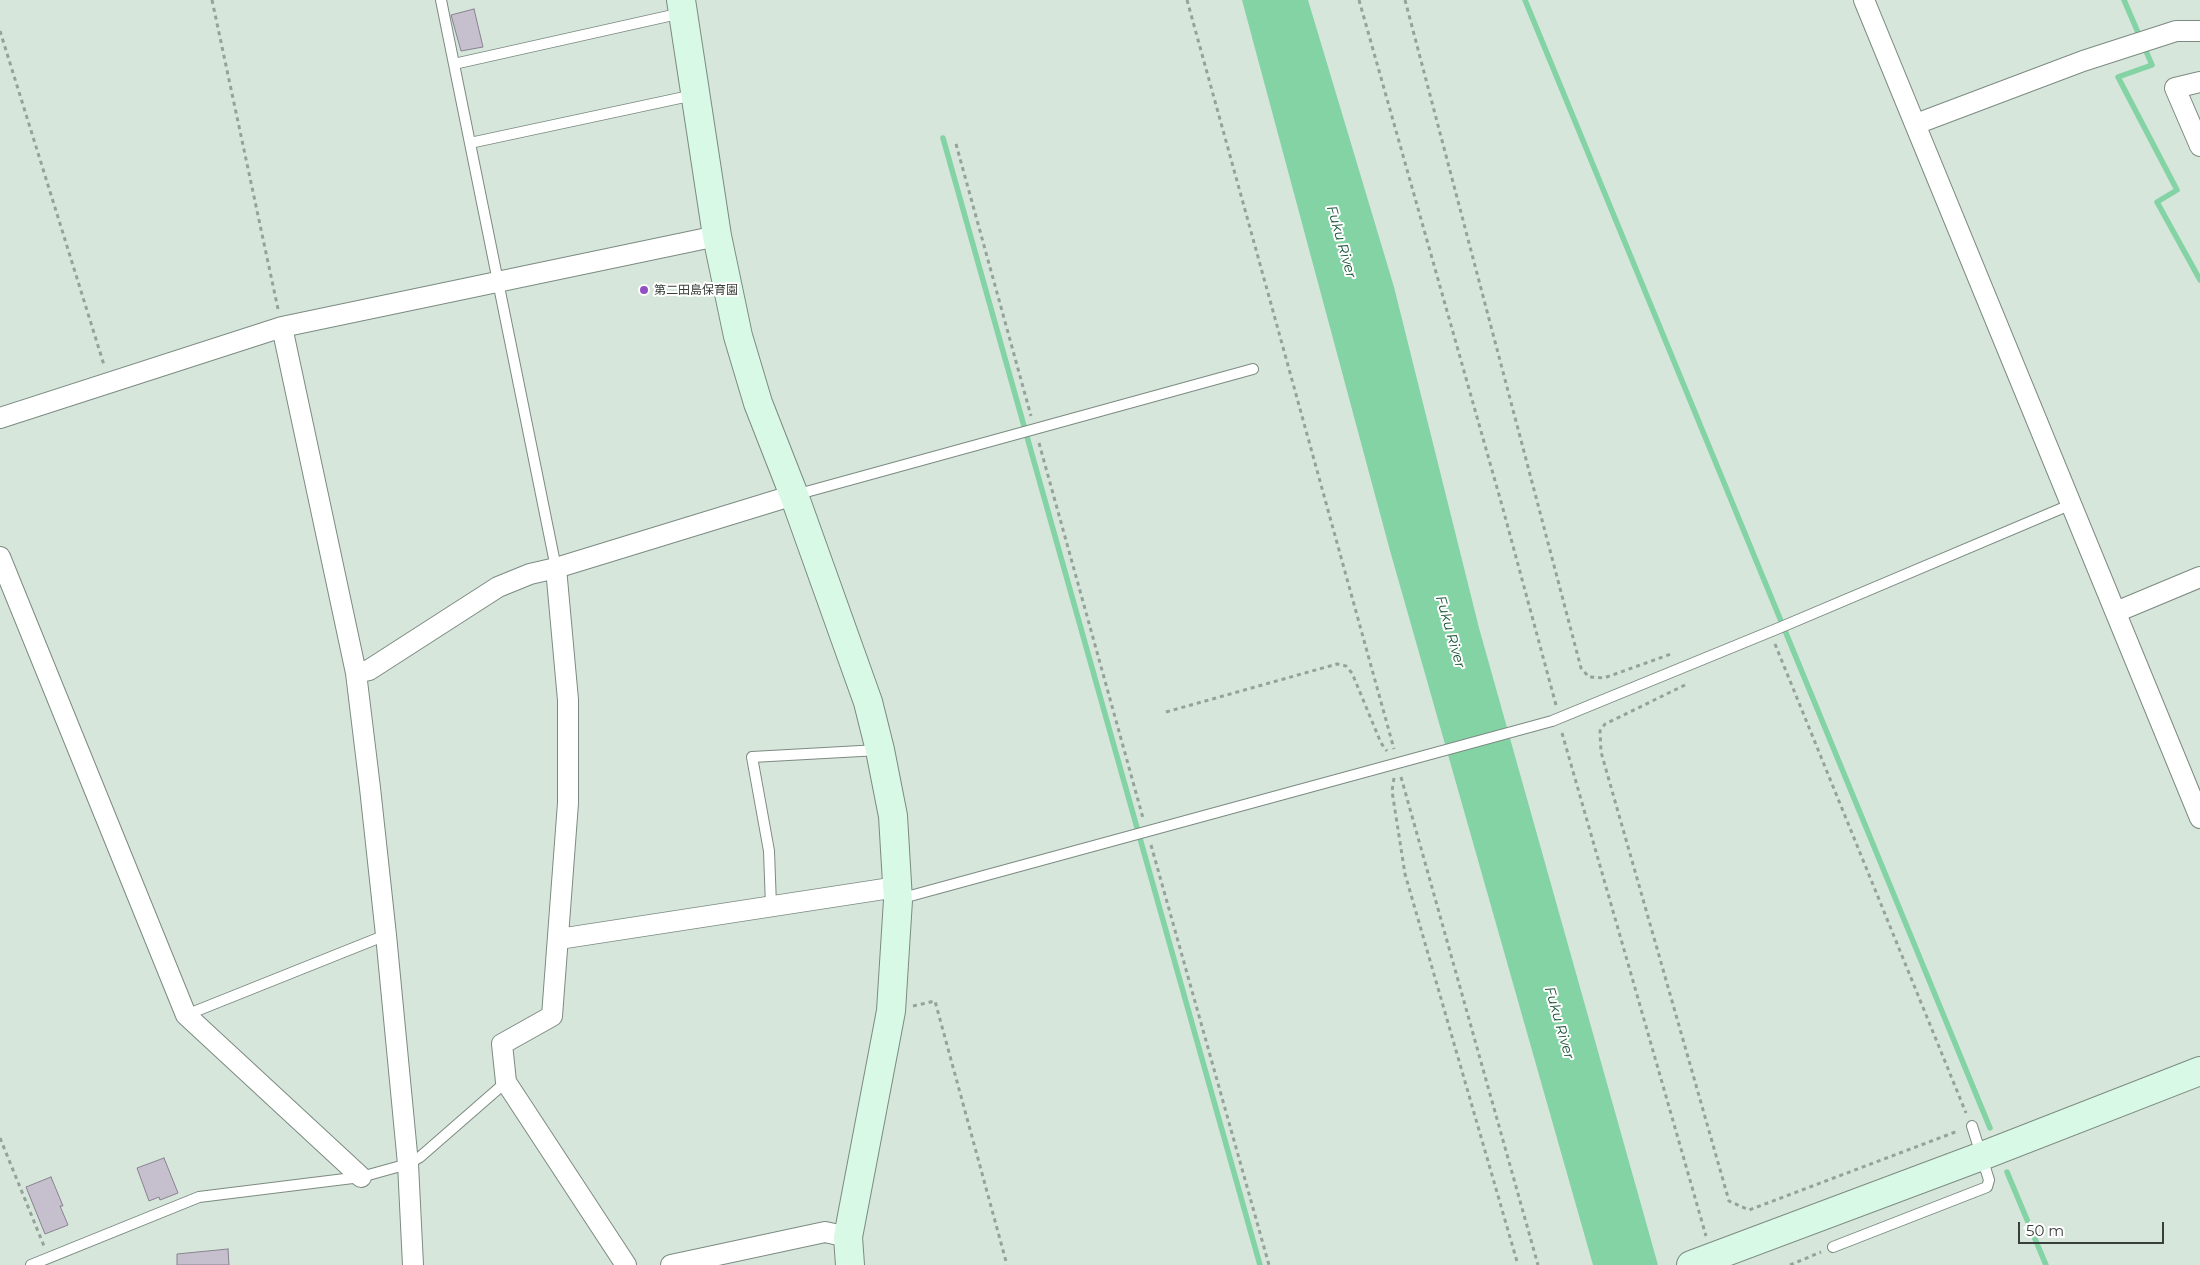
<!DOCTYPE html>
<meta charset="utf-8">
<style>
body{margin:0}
#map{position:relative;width:2200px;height:1265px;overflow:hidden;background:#d6e6db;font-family:Montserrat,sans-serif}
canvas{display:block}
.scale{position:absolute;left:2018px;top:1222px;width:146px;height:22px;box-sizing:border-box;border:2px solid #383f3a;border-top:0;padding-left:6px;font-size:15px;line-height:18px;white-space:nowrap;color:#383f3a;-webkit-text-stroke:4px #fff;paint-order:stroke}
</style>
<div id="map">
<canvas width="2200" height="1265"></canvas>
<div class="scale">50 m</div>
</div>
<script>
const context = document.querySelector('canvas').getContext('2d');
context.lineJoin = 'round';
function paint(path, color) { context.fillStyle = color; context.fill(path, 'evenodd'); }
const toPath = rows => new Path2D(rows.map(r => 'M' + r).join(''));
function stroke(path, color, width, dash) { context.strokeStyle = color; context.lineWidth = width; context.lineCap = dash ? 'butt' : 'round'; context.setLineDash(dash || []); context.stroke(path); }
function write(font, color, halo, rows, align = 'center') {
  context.font = font + ' Montserrat,"Noto Sans JP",sans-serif'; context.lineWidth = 4; context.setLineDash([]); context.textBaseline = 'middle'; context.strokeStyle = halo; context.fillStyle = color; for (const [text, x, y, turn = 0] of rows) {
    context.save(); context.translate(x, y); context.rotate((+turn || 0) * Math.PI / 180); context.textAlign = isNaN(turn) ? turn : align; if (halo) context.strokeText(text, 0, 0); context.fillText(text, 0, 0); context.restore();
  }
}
const water = toPath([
 [1242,0,1308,0,1394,287,1479,628,1658,1265,1593,1265,1389,547]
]);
const stream = toPath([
 [1525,0,1990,1128],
 [2124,0,2152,65,2118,77,2177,190,2157,202,2200,280],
 [943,138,1260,1265],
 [2007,1172,2046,1265]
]);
const building = toPath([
 [474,9,483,47,461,51,451,15,474,9],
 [164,1158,178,1193,160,1200,159,1197,149,1201,137,1168,164,1158],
 [51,1177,63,1206,60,1206,68,1225,45,1234,26,1187,51,1177],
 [228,1249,229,1265,177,1265,177,1254,228,1249]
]);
const path = toPath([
 [212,0,278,309],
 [1187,0,1394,749],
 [1359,0,1503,509,1556,705],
 [1405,0,1581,668,1589,677,1604,678,1671,654],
 [0,31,104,365],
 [956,144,1031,416],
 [1039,443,1143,818],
 [1775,644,1966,1113],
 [1685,685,1605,724,1600,731,1601,752,1729,1201,1749,1210,1958,1131],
 [1166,712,1337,664,1346,666,1352,673,1381,743,1387,751],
 [1562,733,1706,1236],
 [1401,777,1538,1265],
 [1394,778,1392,791,1405,874,1518,1265],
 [1151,845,1269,1265],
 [913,1006,935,1001,1007,1265],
 [0,1138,44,1246],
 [1790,1265,1821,1252]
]);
const lane = toPath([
 [441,0,556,568],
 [454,64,682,13],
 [470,143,694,95],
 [795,495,1253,369],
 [899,899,1552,721,1779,628,2072,504],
 [771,906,769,851,752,757,879,750],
 [186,1015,386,935],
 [1833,1247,1987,1187,1989,1180,1972,1126],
 [31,1265,199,1197,361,1177,408,1164,420,1157,506,1082]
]);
const street = toPath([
 [1864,0,2200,818],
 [2200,82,2175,88,2200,146],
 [1916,124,2083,61,2176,31,2200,31],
 [282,327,356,673,370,788,386,935,408,1164,413,1265],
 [0,418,282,327,717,236],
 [0,557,186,1015,361,1177],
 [556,568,568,700,568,803,552,1016,502,1044,506,1082,626,1265],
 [2116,612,2200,577],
 [356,673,369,670,498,587,530,574,556,568,794,495],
 [559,939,897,887],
 [671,1265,825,1232,848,1237]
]);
const secondary = toPath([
 [681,0,717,236,738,336,758,403,794,495,868,702,880,750,893,816,898,900,891,1011,848,1237,850,1265],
 [1691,1265,1982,1156,2200,1071]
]);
const markers = [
 [644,290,5,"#924ec3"]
];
const poiNames = [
 ["第二田島保育園",654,290]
];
const waterNames = [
 ["Fuku River",1341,242,74],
 ["Fuku River",1450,632,74],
 ["Fuku River",1559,1023,74]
];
paint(water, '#83d3a4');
stroke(stream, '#83d3a4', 5.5);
paint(building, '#c6bfce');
stroke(building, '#88818f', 1);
stroke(lane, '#7c8b82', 12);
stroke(street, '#7c8b82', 22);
stroke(secondary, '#7c8b82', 30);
stroke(path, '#95a299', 3, [4, 4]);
stroke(lane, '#fff', 10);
stroke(street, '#fff', 20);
stroke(secondary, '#d8f9e6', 28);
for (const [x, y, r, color] of markers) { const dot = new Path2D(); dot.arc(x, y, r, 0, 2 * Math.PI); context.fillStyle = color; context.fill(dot); stroke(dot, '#fff', 2); }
write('12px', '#383f3a', '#fff', poiNames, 'left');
write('italic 14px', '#175334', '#fff', waterNames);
</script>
